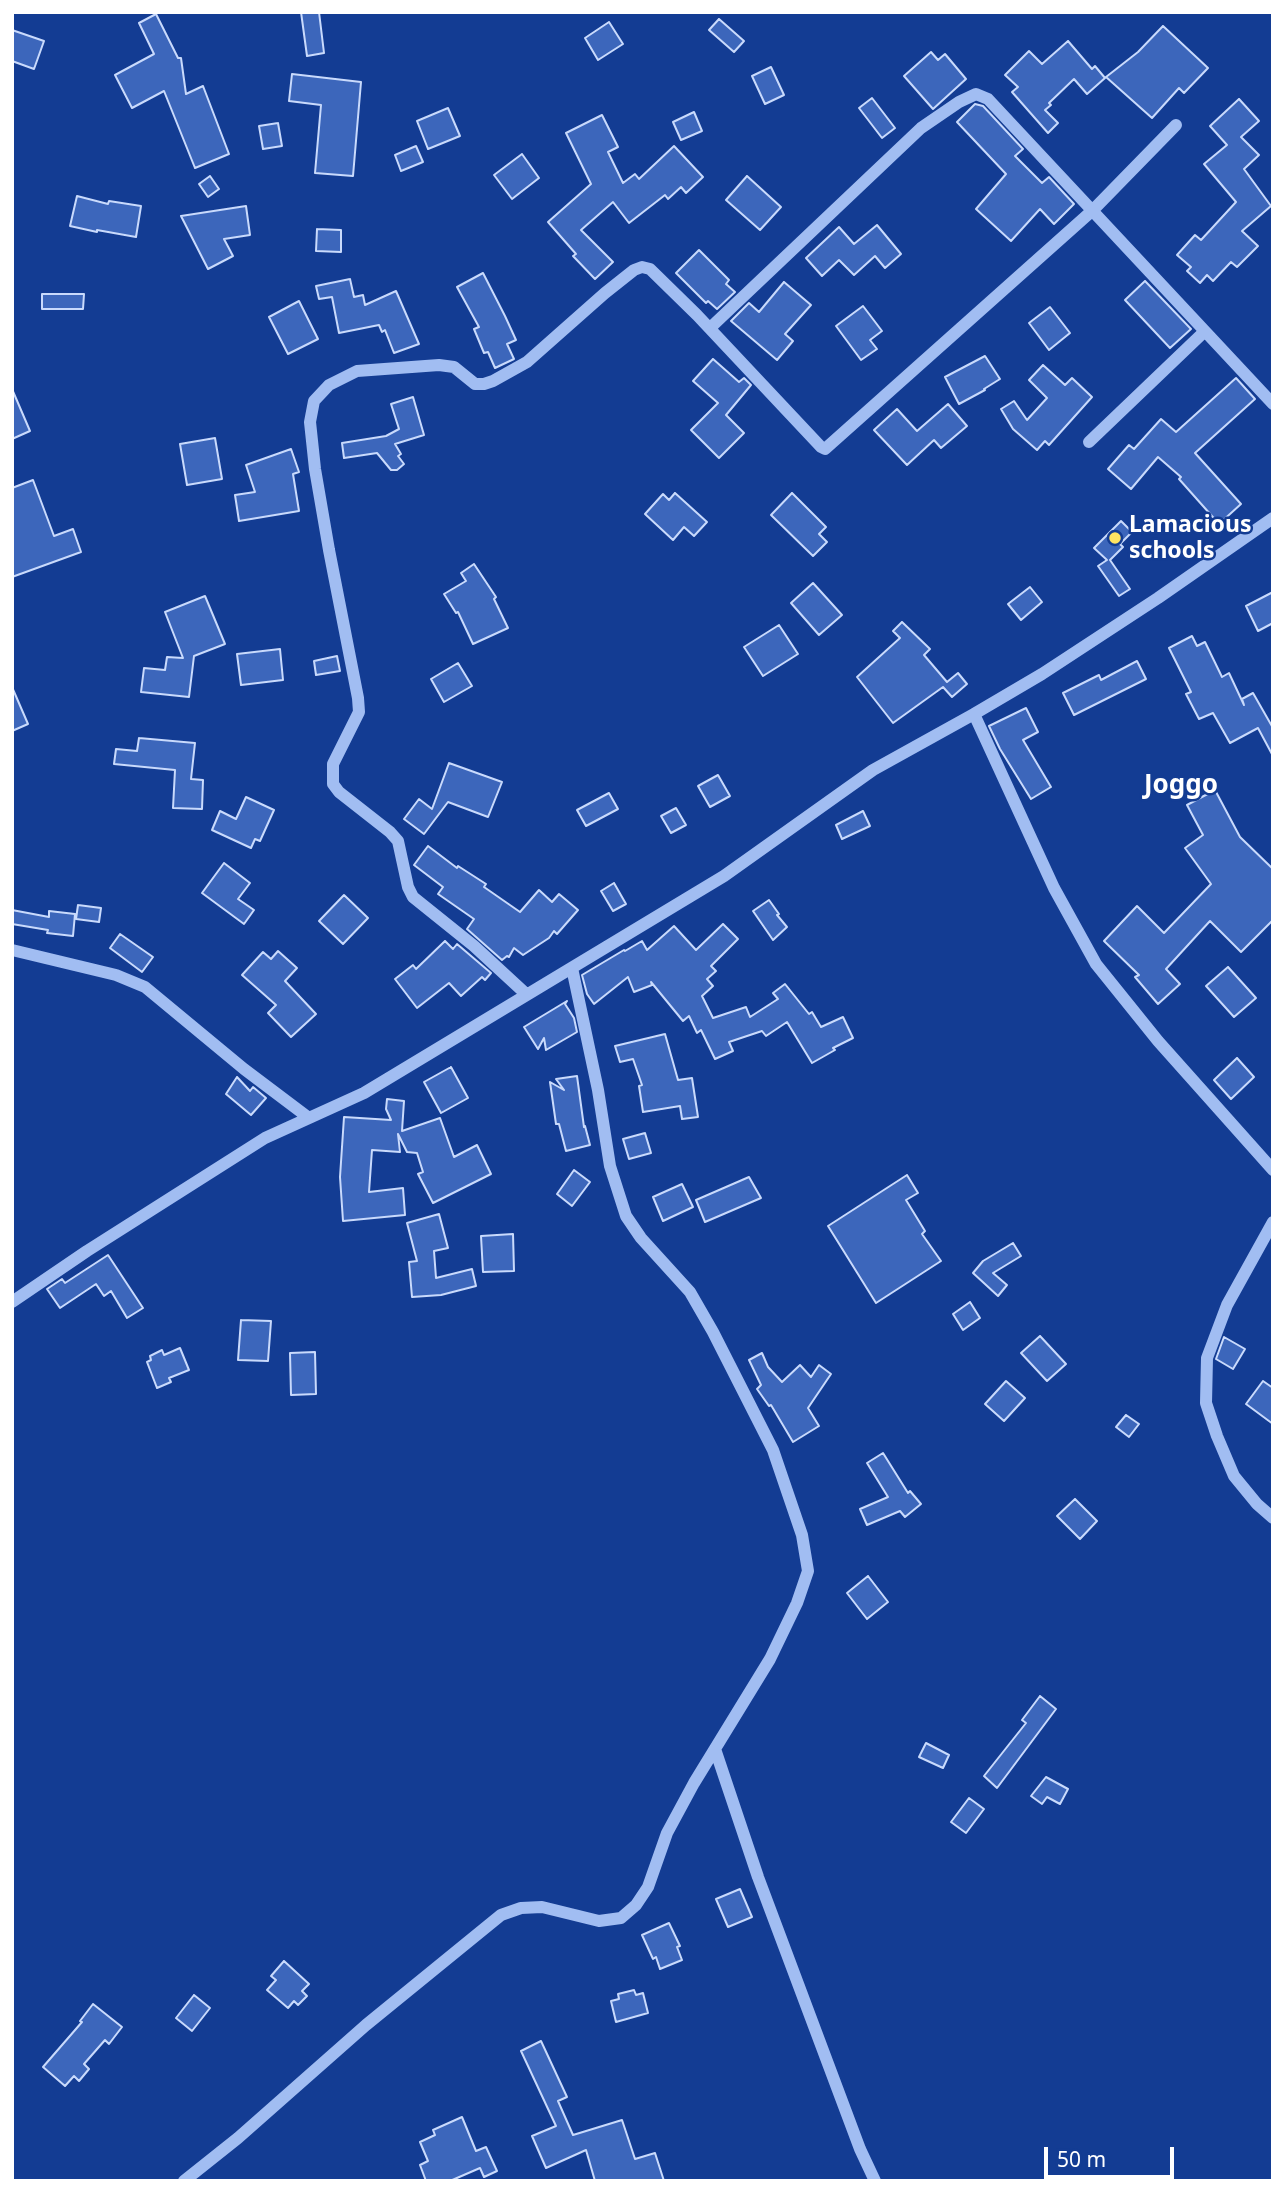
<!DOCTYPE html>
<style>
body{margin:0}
#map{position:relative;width:1285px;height:2193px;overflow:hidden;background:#133c93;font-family:"Noto Sans",sans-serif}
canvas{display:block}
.frame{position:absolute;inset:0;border:14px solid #fff;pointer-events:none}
.scale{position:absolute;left:1044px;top:2147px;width:130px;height:32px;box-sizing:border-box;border:4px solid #fff;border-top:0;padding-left:9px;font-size:21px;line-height:24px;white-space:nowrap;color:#fff;-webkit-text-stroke:5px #133c93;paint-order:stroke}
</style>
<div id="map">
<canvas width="1285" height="2193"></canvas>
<div class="frame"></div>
<div class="scale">50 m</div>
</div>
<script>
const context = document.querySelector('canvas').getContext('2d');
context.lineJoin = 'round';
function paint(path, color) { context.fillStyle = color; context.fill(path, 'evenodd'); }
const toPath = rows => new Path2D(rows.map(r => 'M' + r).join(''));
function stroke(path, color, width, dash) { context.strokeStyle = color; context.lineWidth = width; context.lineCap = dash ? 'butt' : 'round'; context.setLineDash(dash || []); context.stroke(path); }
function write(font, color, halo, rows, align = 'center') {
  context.font = font + ' "Noto Sans",sans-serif'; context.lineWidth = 5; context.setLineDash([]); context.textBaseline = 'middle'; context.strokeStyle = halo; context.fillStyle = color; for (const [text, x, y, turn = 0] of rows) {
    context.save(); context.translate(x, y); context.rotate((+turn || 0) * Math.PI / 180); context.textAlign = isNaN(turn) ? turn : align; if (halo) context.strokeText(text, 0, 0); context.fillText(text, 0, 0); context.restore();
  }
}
const building = toPath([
 [301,12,319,12,324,53,307,56,301,12],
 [156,14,178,58,181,58,186,94,203,86,229,154,195,168,164,91,132,108,115,75,154,54,139,23,156,14],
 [719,19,744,41,734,52,709,30,719,19],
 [609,22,623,44,598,60,585,38,609,22],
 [1163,26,1208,68,1184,93,1179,88,1152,118,1106,77,1138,52,1163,26],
 [12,30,44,41,34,69,12,61,12,30],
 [1068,41,1092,69,1095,66,1105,78,1087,94,1074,79,1049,103,1051,105,1045,110,1058,123,1048,133,1012,92,1018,87,1005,75,1029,51,1042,64,1068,41],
 [931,52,938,60,945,54,966,79,933,109,904,76,931,52],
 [771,67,784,95,765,104,752,76,771,67],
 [292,74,361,82,353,176,315,173,321,105,289,101,292,74],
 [872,98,895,128,882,138,859,108,872,98],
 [1239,99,1259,121,1241,137,1259,155,1244,169,1271,206,1242,231,1258,246,1237,267,1231,262,1213,281,1207,275,1200,283,1187,271,1191,267,1177,255,1195,235,1201,240,1236,202,1204,164,1227,145,1210,126,1239,99],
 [975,104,983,106,1023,149,1015,156,1042,183,1049,177,1074,204,1054,224,1040,209,1011,241,976,209,1006,174,957,122,975,104],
 [448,108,460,136,428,149,417,121,448,108],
 [694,112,702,131,681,140,673,122,694,112],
 [602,115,618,147,608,152,623,183,635,174,639,179,674,146,703,177,686,193,681,187,668,199,665,195,629,223,613,202,581,230,613,262,595,279,573,256,576,254,548,222,591,184,566,133,602,115],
 [278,123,282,146,263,149,259,126,278,123],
 [416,146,423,162,401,171,395,155,416,146],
 [522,154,539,178,512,199,494,175,522,154],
 [210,176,219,189,208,197,199,184,210,176],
 [747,176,781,207,760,230,726,200,747,176],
 [77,196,108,204,109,201,141,206,136,237,97,230,97,232,70,226,77,196],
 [246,206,250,235,224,239,233,256,208,269,181,216,246,206],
 [877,225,901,254,885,268,875,256,854,275,839,260,822,276,806,258,839,227,854,244,877,225],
 [317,229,341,230,341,252,316,251,317,229],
 [699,250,729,280,726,284,735,292,717,309,708,301,706,303,676,273,699,250],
 [483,273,505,316,516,340,507,344,514,359,495,368,488,352,484,353,474,329,479,327,457,287,483,273],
 [350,279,354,297,363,295,365,305,396,291,419,344,394,353,385,330,382,332,379,325,339,333,332,297,319,299,316,286,350,279],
 [1145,281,1191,329,1170,348,1125,300,1145,281],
 [784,282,811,305,785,334,793,341,777,360,731,321,749,303,759,312,784,282],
 [42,294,84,294,83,309,42,309,42,294],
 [299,301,318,339,288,354,269,317,299,301],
 [863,306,882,331,870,340,877,349,861,360,836,326,863,306],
 [1050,307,1070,333,1049,350,1029,323,1050,307],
 [985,356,1000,379,984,389,985,390,959,404,945,377,985,356],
 [713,359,739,382,744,378,751,385,726,415,744,433,719,458,691,430,718,403,693,381,713,359],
 [1043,365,1065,385,1072,378,1092,397,1049,445,1045,441,1037,450,1013,429,1001,409,1014,401,1027,420,1047,398,1029,380,1043,365],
 [1236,378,1255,399,1195,453,1241,504,1219,524,1179,479,1181,477,1158,457,1131,489,1108,469,1129,445,1134,449,1161,419,1176,432,1236,378],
 [12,389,30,431,12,439,12,389],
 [413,397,424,435,395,444,401,454,398,456,404,464,397,470,391,470,377,453,344,458,342,443,386,436,399,429,391,404,413,397],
 [948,404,967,426,941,448,934,440,907,465,874,430,897,409,917,431,948,404],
 [215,438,222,479,187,485,180,444,215,438],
 [291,449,299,472,293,474,299,511,239,521,235,495,255,492,246,465,291,449],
 [33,480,54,536,73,529,81,552,12,577,12,488,33,480],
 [675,493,707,522,694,536,684,527,673,540,645,514,663,494,669,500,675,493],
 [792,493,826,527,819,534,827,542,813,556,771,515,792,493],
 [1121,521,1132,532,1120,544,1123,547,1110,560,1130,589,1119,596,1098,566,1107,560,1094,548,1121,521],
 [474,564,496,597,494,599,508,628,473,644,458,612,456,613,444,594,466,581,461,573,474,564],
 [813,583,842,615,819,635,791,603,813,583],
 [1030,587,1042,602,1021,620,1008,604,1030,587],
 [1273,592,1273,623,1258,631,1246,606,1273,592],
 [205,596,225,644,194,656,189,697,141,692,144,668,165,670,167,657,183,658,165,612,205,596],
 [902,622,930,649,924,655,947,682,958,673,967,684,952,697,943,687,893,723,857,677,900,638,893,631,902,622],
 [779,625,798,654,763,676,744,647,779,625],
 [1192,636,1197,646,1205,642,1222,677,1229,673,1244,705,1242,699,1253,693,1273,728,1273,756,1258,728,1230,743,1213,713,1199,719,1186,694,1191,692,1169,648,1192,636],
 [280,649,283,680,241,685,237,654,280,649],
 [337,656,340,671,316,675,314,661,337,656],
 [1137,661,1146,679,1074,715,1063,693,1099,675,1101,680,1137,661],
 [458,663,472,686,444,702,431,679,458,663],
 [12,687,28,724,12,731,12,687],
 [1026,708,1038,732,1023,740,1051,787,1031,799,1000,749,989,726,1026,708],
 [139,738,195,743,191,779,203,780,202,809,173,808,175,770,114,764,116,749,137,751,139,738],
 [449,763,502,782,488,817,448,802,424,834,404,819,419,799,432,809,449,763],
 [718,775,730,796,710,807,698,786,718,775],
 [1215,790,1240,837,1273,869,1273,920,1241,952,1210,921,1166,969,1180,984,1158,1004,1135,977,1139,975,1104,941,1137,906,1164,933,1211,884,1185,848,1203,835,1187,805,1215,790],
 [609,793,618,809,586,826,577,810,609,793],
 [246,797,274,810,260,841,255,839,251,848,212,830,220,811,236,819,246,797],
 [676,808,686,825,671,833,661,816,676,808],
 [863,811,870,826,842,839,836,825,863,811],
 [428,846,457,868,458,866,486,884,484,887,520,912,539,890,552,902,559,894,578,910,557,934,554,931,549,938,523,955,514,948,509,957,507,956,502,960,467,929,474,919,438,894,443,887,414,865,428,846],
 [224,863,250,883,238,899,254,910,244,924,202,893,224,863],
 [614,883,626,904,613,911,601,891,614,883],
 [344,895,368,918,343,944,319,921,344,895],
 [769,900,779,914,777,915,787,927,773,940,753,911,769,900],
 [78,905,101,908,99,922,76,919,78,905],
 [12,910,49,917,49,911,75,914,73,936,47,933,48,930,12,924,12,910],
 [723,924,738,939,711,966,716,971,707,979,713,986,702,996,713,1018,746,1007,750,1017,778,999,773,993,785,984,809,1014,812,1012,821,1027,843,1017,853,1038,833,1048,835,1050,812,1063,787,1022,766,1036,762,1031,729,1042,733,1051,715,1059,701,1030,697,1033,689,1016,683,1021,651,982,652,985,634,992,628,977,594,1004,587,994,582,975,624,950,625,951,642,941,647,950,674,926,696,950,723,924],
 [120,934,153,957,142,972,110,948,120,934],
 [445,941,453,949,457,944,491,973,485,980,482,977,461,996,449,983,417,1008,395,979,413,965,416,969,445,941],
 [278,951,297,968,285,981,316,1014,291,1037,268,1013,276,1005,242,975,263,952,271,959,278,951],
 [1228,967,1256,998,1234,1017,1206,986,1228,967],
 [567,1001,565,1004,574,1018,577,1032,546,1050,544,1038,538,1049,524,1027,567,1001],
 [665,1034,678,1080,692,1078,698,1117,682,1119,680,1106,643,1112,639,1086,642,1085,633,1059,620,1062,615,1046,665,1034],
 [1237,1058,1254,1077,1231,1099,1214,1080,1237,1058],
 [451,1067,468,1098,441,1113,424,1082,451,1067],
 [577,1076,584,1127,585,1126,590,1145,566,1151,559,1124,556,1124,550,1082,564,1090,556,1079,577,1076],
 [237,1077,250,1091,253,1087,266,1098,251,1115,226,1094,237,1077],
 [387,1099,404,1101,402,1131,440,1118,454,1157,477,1145,491,1174,433,1203,418,1174,423,1172,417,1153,407,1152,398,1134,400,1152,372,1150,369,1192,403,1188,405,1215,343,1221,340,1177,344,1117,391,1120,386,1109,387,1099],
 [645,1133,651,1153,629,1159,623,1139,645,1133],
 [574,1170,590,1182,572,1206,557,1194,574,1170],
 [907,1175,918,1193,906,1200,925,1231,922,1234,941,1261,876,1303,828,1226,907,1175],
 [749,1177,761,1198,705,1222,696,1200,749,1177],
 [682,1184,693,1207,663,1221,653,1197,682,1184],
 [439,1214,448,1248,434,1251,436,1278,472,1269,476,1286,441,1295,412,1297,409,1262,417,1261,407,1223,439,1214],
 [513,1234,514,1271,483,1272,481,1236,513,1234],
 [1013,1243,1021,1256,993,1273,1007,1285,998,1296,973,1273,983,1261,1013,1243],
 [108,1255,143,1308,127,1318,111,1291,104,1296,96,1284,60,1308,47,1289,62,1279,65,1283,108,1255],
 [970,1302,980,1318,963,1330,953,1314,970,1302],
 [241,1320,271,1321,268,1361,238,1360,241,1320],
 [1040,1336,1066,1364,1047,1381,1021,1353,1040,1336],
 [1224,1337,1245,1349,1233,1369,1216,1359,1224,1337],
 [180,1348,189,1370,169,1378,171,1382,157,1388,147,1362,151,1360,150,1356,162,1350,164,1355,180,1348],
 [315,1352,316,1394,291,1395,290,1353,315,1352],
 [762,1353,768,1367,782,1382,800,1365,811,1377,819,1365,831,1374,808,1408,819,1426,793,1442,771,1405,769,1406,757,1389,761,1385,749,1360,762,1353],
 [1006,1381,1025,1398,1004,1421,985,1404,1006,1381],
 [1263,1381,1273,1388,1273,1424,1246,1404,1263,1381],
 [1126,1415,1139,1424,1129,1437,1116,1427,1126,1415],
 [883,1453,908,1493,910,1491,921,1504,905,1517,900,1511,867,1525,860,1509,888,1497,867,1463,883,1453],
 [1075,1499,1097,1521,1080,1539,1057,1516,1075,1499],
 [868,1576,888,1602,867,1619,847,1593,868,1576],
 [1040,1696,1056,1709,997,1788,984,1776,1026,1723,1022,1720,1040,1696],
 [926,1743,949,1755,943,1768,919,1757,926,1743],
 [1046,1777,1068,1789,1060,1804,1047,1797,1042,1804,1031,1796,1046,1777],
 [969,1798,984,1809,966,1833,951,1822,969,1798],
 [740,1889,752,1917,728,1927,716,1899,740,1889],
 [669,1923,680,1946,677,1947,682,1960,660,1969,656,1957,653,1959,642,1935,669,1923],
 [284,1961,309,1984,302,1991,307,1996,298,2005,294,2001,288,2008,267,1990,276,1980,271,1976,284,1961],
 [634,1990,636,1995,643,1993,648,2013,616,2022,611,2001,619,1999,618,1994,634,1990],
 [194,1995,210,2008,192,2031,176,2018,194,1995],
 [93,2004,122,2027,109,2044,105,2040,84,2064,89,2069,79,2081,74,2076,65,2086,43,2067,82,2022,80,2021,93,2004],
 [541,2041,567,2097,558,2101,573,2135,622,2120,635,2159,655,2153,664,2181,595,2181,586,2150,546,2168,532,2136,556,2126,521,2051,541,2041],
 [462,2117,476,2151,486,2147,497,2171,484,2177,480,2168,450,2181,426,2181,420,2165,428,2161,420,2142,435,2135,433,2130,462,2117]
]);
const minor = toPath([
 [710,328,921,128,959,102,976,94,988,99,1273,404],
 [1089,442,1204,332],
 [974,714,1054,888,1096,964,1158,1041,1273,1170],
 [12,950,116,975,145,987,244,1069,309,1118],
 [526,994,474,946,413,897,408,887,398,841,390,832,339,792,333,784,333,764,359,712,358,698,329,550,315,469,310,422,314,401,329,385,357,371,439,365,454,367,475,384,484,384,493,381,527,362,605,293,634,270,642,267,650,269,697,315,821,447,825,449,1093,210,1176,125],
 [1273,1222,1227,1305,1207,1358,1206,1403,1217,1436,1234,1476,1257,1504,1273,1518],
 [12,1302,87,1251,265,1138,364,1093,724,876,873,770,974,714,1042,674,1158,598,1273,518],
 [715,1749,758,1877,860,2149,875,2181],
 [184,2181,238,2138,366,2025,501,1915,521,1908,542,1907,599,1921,621,1918,636,1905,648,1887,667,1833,694,1783,770,1659,797,1603,808,1571,802,1535,773,1450,713,1332,690,1292,641,1238,626,1216,610,1166,598,1090,572,968]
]);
const markers = [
 [1115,538,7,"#ffe462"]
];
const poiNames = [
 ["Lamacious",1129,525],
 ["schools",1129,551]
];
const quarterNames = [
 ["Joggo",1181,786]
];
paint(building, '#3c66bb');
stroke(building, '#c9dafc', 2);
stroke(minor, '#a1bdf2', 12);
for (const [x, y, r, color] of markers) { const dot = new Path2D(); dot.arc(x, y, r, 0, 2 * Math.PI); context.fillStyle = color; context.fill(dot); stroke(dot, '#133c93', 2.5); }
write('bold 23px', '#fff', '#133c93', poiNames, 'left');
write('bold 26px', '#fff', '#133c93', quarterNames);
</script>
